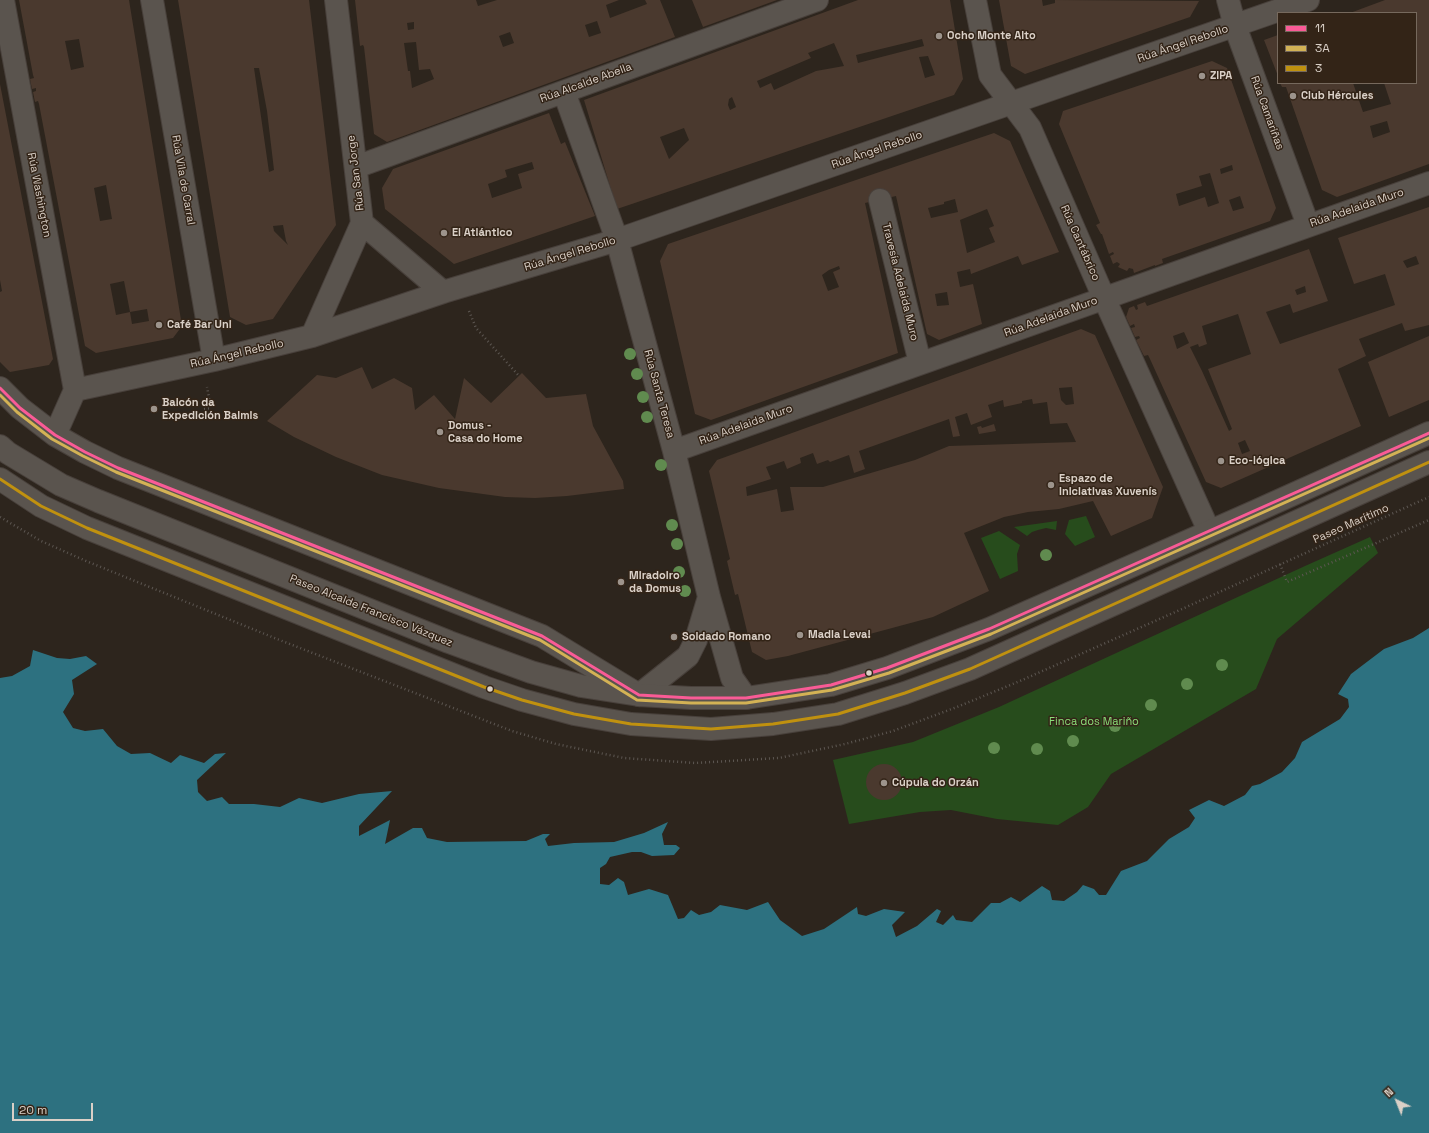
<!DOCTYPE html>
<meta charset="utf-8">
<style>
body{margin:0}
#map{position:relative;width:1429px;height:1133px;overflow:hidden;background:#2d251d;font-family:"Space Grotesk",sans-serif}
canvas{display:block}
.legend{position:absolute;left:1277px;top:12px;width:140px;height:72px;box-sizing:border-box;background:#332417;border:1px solid #76695d;margin:0;padding:5px 7px;list-style:none;font-size:12px;color:#dad0c7}
.legend li{display:flex;align-items:center;gap:8px;height:20px}
.legend b{width:20px;border:1px solid #76695d}
.north{position:absolute;left:1377px;top:1081px;width:40px;height:40px;-webkit-text-stroke:3px #332417;paint-order:stroke;rotate:317deg;font-size:11px;font-weight:700;line-height:16px;text-align:center;color:#dad0c7}
.north::after{content:'';display:block;margin:auto;width:14px;height:18px;background:#dad0c7;clip-path:polygon(50% 0,100% 100%,50% 72%,0 100%)}
.scale{position:absolute;left:12px;top:1103px;width:81px;height:18px;box-sizing:border-box;border:2px solid #dad0c7;border-top:0;padding-left:5px;font-size:12px;line-height:14px;white-space:nowrap;color:#dad0c7;-webkit-text-stroke:3px #332417;paint-order:stroke}
</style>
<div id="map">
<canvas width="1429" height="1133"></canvas>
<ul class="legend">
<li><b style="height:5px;background:#fa5b96"></b>11</li>
<li><b style="height:5px;background:#d3b255"></b>3A</li>
<li><b style="height:5px;background:#c0910f"></b>3</li>
</ul>
<div class="north">N</div>
<div class="scale">20 m</div>
</div>
<script>
const context = document.querySelector('canvas').getContext('2d');
context.lineJoin = 'round';
function paint(path, color) { context.fillStyle = color; context.fill(path, 'evenodd'); }
const toPath = rows => new Path2D(rows.map(r => 'M' + r).join(''));
function stroke(path, color, width, dash) { context.strokeStyle = color; context.lineWidth = width; context.lineCap = dash ? 'butt' : 'round'; context.setLineDash(dash || []); context.stroke(path); }
function write(font, color, halo, rows, align = 'center') {
  context.font = font + ' "Space Grotesk",sans-serif'; context.lineWidth = 3; context.setLineDash([]); context.textBaseline = 'middle'; context.strokeStyle = halo; context.fillStyle = color; for (const [text, x, y, turn = 0] of rows) {
    context.save(); context.translate(x, y); context.rotate((+turn || 0) * Math.PI / 180); context.textAlign = isNaN(turn) ? turn : align; if (halo) context.strokeText(text, 0, 0); context.fillText(text, 0, 0); context.restore();
  }
}
const green = toPath([
 [1086,516,1095,537,1075,546,1065,534,1069,520],
 [1057,521,1056,530,1046,528,1038,530,1032,532,1027,536,1014,527],
 [999,531,1020,545,1017,554,1018,571,1000,579,981,538],
 [1370,537,1378,553,1277,639,1256,689,1111,774,1088,807,1058,825,997,819,951,810,920,812,849,824,833,760,913,742,999,707,1305,566]
]);
const water = toPath([
 [1429,628,1429,1133,0,1133,0,678,12,676,30,666,33,650,57,658,70,659,86,656,97,664,72,680,74,694,63,712,73,728,85,731,103,729,117,746,131,754,150,753,171,763,180,755,204,763,215,754,226,753,197,780,198,792,207,801,222,797,229,804,254,804,280,807,299,798,322,803,359,794,392,791,359,826,359,836,390,820,385,844,413,828,422,828,427,838,447,842,526,841,543,834,550,834,545,839,548,846,574,843,614,842,644,833,668,822,662,834,664,845,676,845,680,848,674,855,652,856,641,852,632,852,610,857,606,864,600,868,600,884,609,885,618,878,624,882,628,895,649,889,668,895,678,919,684,918,691,910,699,915,711,912,720,905,747,910,768,902,780,920,802,936,824,929,857,907,858,914,866,916,884,909,905,912,892,925,896,937,917,926,937,909,941,911,936,922,943,925,953,915,956,920,972,922,991,903,1000,903,1011,897,1020,902,1042,886,1050,891,1052,900,1064,901,1077,892,1083,885,1094,889,1099,895,1106,895,1121,871,1147,861,1169,839,1189,827,1195,818,1189,810,1209,800,1224,806,1245,795,1252,786,1260,784,1282,772,1295,758,1302,742,1340,719,1349,707,1348,699,1338,694,1351,674,1384,649,1413,638]
]);
const building = toPath([
 [19,0,129,0,182,326,173,338,96,353,85,346,39,104,38,101,35,102,33,92,36,91,36,88,32,89,30,79,34,78,33,75],
 [79,39,84,67,71,70,65,41],
 [106,185,112,219,100,221,94,188],
 [124,281,130,312,147,309,149,321,132,324,130,312,116,315,110,284],
 [178,0,309,0,336,225,273,319,246,325,230,317],
 [254,68,259,68,267,111,274,170,269,172],
 [283,225,286,241,288,245,274,231,273,226],
 [355,0,476,0,478,6,497,0,619,0,606,5,610,18,647,4,645,0,660,0,675,37,387,142,374,134,364,47,363,45,360,46],
 [597,21,601,33,589,37,585,25],
 [414,22,414,29,408,30,407,23],
 [510,32,514,43,503,47,499,36],
 [416,42,419,70,430,69,434,79,412,88,410,71,408,71,404,43],
 [692,0,777,0,703,27],
 [858,0,950,0,963,79,954,95,617,209,584,100],
 [922,39,924,46,858,63,856,55],
 [834,43,844,66,816,71,774,90,771,83,760,88,757,81,811,58,808,53],
 [928,56,935,75,925,78,919,57],
 [732,97,736,107,730,110,728,105,729,99],
 [684,128,689,140,669,159,660,137],
 [999,0,1042,0,1043,6,1055,3,1055,0,1199,1,1190,17,1025,74,1011,66],
 [1385,0,1429,0,1429,164,1337,197,1322,190,1286,87,1282,87,1280,83,1353,83,1363,112,1391,104,1384,83,1416,83,1416,13,1350,13],
 [1387,121,1390,132,1373,138,1370,126],
 [1278,35,1278,76,1264,40],
 [1212,61,1227,68,1276,208,1270,221,1162,259,1163,263,1155,266,1155,265,1134,273,1133,269,1129,268,1127,271,1118,267,1120,264,1117,262,1113,264,1110,256,1114,254,1113,252,1109,254,1102,234,1101,234,1096,225,1100,223,1059,124,1063,111],
 [1232,165,1233,170,1221,174,1220,169],
 [1210,173,1219,203,1208,207,1205,197,1179,206,1176,194,1202,186,1199,176],
 [1240,196,1244,208,1233,211,1229,200],
 [0,84,53,359,49,365,10,372,0,362,0,292,2,291,0,280],
 [549,113,561,144,565,142,595,216,454,264,385,209,382,188,393,169],
 [532,162,534,169,518,174,522,188,492,198,488,184,507,177,505,170],
 [994,133,1010,141,1059,252,1022,265,1018,256,971,274,970,269,957,272,960,287,973,284,982,324,939,340,927,334,896,196,865,203,898,353,711,420,695,414,660,261,668,244],
 [955,199,958,212,931,218,928,208,944,204,944,202],
 [987,209,994,226,989,228,995,242,967,253,960,220],
 [839,266,840,269,833,272,839,287,828,291,822,275,829,270],
 [947,292,949,305,937,306,935,294],
 [1429,207,1429,325,1405,331,1402,323,1359,339,1366,356,1338,369,1361,426,1221,488,1206,482,1150,359,1148,355,1144,356,1136,340,1140,338,1139,336,1135,337,1131,328,1135,327,1134,324,1130,326,1126,317,1129,308,1134,306,1136,310,1138,309,1137,305,1145,302,1147,306,1309,249,1328,301,1293,313,1290,304,1266,312,1280,344,1395,305,1385,274,1354,284,1338,238],
 [1416,256,1419,264,1407,268,1403,261],
 [1305,286,1306,292,1297,295,1295,290],
 [1238,314,1251,354,1208,369,1232,429,1229,431,1202,371,1190,347,1198,344,1199,347,1207,344,1202,326],
 [1184,332,1189,343,1177,349,1173,336],
 [1245,440,1250,451,1242,454,1238,443],
 [1081,329,1095,335,1163,487,1152,518,1111,536,1093,501,1059,509,1028,512,1004,517,964,533,989,591,933,617,788,656,766,660,752,652,738,594,735,595,727,561,730,559,709,471,717,460],
 [1072,387,1074,404,1066,405,1061,400,1059,388],
 [1032,399,1033,404,1047,402,1050,424,1067,423,1076,442,949,446,915,460,823,487,790,487,794,510,781,512,777,489,747,496,746,487,771,479,766,467,784,461,787,469,801,463,800,458,813,453,817,464,828,460,830,462,849,455,854,473,865,469,859,451,949,419,953,437,960,436,955,417,967,413,971,425,992,417,988,405,1003,400,1004,407,1022,403,1022,401],
 [1429,336,1429,400,1389,417,1368,362],
 [362,367,372,389,394,378,412,388,415,410,434,395,455,419,464,378,491,403,522,373,546,398,586,394,593,426,623,481,624,489,567,496,535,498,505,497,439,488,382,475,336,457,294,437,267,421,317,375,336,378],
 [994,424,996,431,979,434,977,427,981,426,982,428],
 '866 782a18 18 0 1 1 36 0a18 18 0 1 1-36 0Z'
]);
const path = toPath([
 [469,311,476,328,519,376],
 [204,409,211,408,207,387],
 [0,517,41,541,86,561,277,639,512,731,556,744,624,758,695,763,779,758,845,744,893,731,957,707,1020,681,1182,609,1429,497],
 [1280,564,1287,582,1429,520]
]);
const street = toPath([
 [3,0,75,390],
 [152,0,214,360],
 [975,0,990,75,1030,128,1104,298,1209,531],
 [1228,0,1235,26,1308,225],
 [564,92,617,240,674,451,709,597,732,678,746,698],
 [356,167,817,0],
 [880,200,920,363],
 [362,223,443,292],
 [312,336,362,223,336,0],
 [0,388,20,408,55,435,85,452,118,468,542,636,639,695,688,656,696,640,709,597],
 [75,390,214,360,312,336,443,292,617,240,1308,0],
 [55,435,75,390],
 [674,451,1429,183]
]);
const secondary = toPath([
 [0,446,8,453,61,485,98,501,449,642,531,672,581,686,639,695,691,698,746,698,831,685,887,668,989,629,1256,511,1429,433],
 [0,479,41,506,87,528,484,687,522,700,574,714,631,724,711,729,773,724,838,714,905,693,970,669,1429,462]
]);
const bus1 = toPath([
 [0,388,20,408,55,435,85,452,118,468,542,636,639,695,691,698,746,698,831,685,887,668,989,629,1429,433]
]);
const bus2 = toPath([
 [0,395,17,412,52,439,83,456,116,472,540,640,637,700,691,703,746,703,832,690,889,673,991,634,1429,438]
]);
const bus3 = toPath([
 [0,479,41,506,87,528,484,687,522,700,574,714,631,724,711,729,773,724,838,714,905,693,970,669,1429,462]
]);
const trees = [
 [630,354],
 [637,374],
 [643,397],
 [647,417],
 [661,465],
 [672,525],
 [677,544],
 [1046,555],
 [679,572],
 [685,591],
 [1222,665],
 [1187,684],
 [1151,705],
 [1115,726],
 [1073,741],
 [994,748],
 [1037,749]
];
const markers = [
 [939,36,4,"#9d948c"],
 [1202,76,4,"#9d948c"],
 [1293,96,4,"#9d948c"],
 [444,233,4,"#9d948c"],
 [159,325,4,"#9d948c"],
 [154,409,4,"#9d948c"],
 [440,432,4,"#9d948c"],
 [1221,461,4,"#9d948c"],
 [1051,485,4,"#9d948c"],
 [621,582,4,"#9d948c"],
 [800,635,4,"#9d948c"],
 [674,637,4,"#9d948c"],
 [869,673,3.5,"#dad0c7"],
 [490,689,3.5,"#dad0c7"],
 [884,783,4,"#9d948c"]
];
const poiNames = [
 ["Ocho Monte Alto",947,36],
 ["ZIPA",1210,76],
 ["Club Hércules",1301,96],
 ["El Atlántico",452,233],
 ["Café Bar Uni",167,325],
 ["Balcón da",162,403],
 ["Expedición Balmis",162,416],
 ["Domus -",448,426],
 ["Casa do Home",448,439],
 ["Eco-lógica",1229,461],
 ["Espazo de",1059,479],
 ["Iniciativas Xuvenís",1059,492],
 ["Miradoiro",629,576],
 ["da Domus",629,589],
 ["Madia Leva!",808,635],
 ["Soldado Romano",682,637],
 ["Cúpula do Orzán",892,783]
];
const streetNames = [
 ["Rúa Ángel Rebollo",1183,44,-19],
 ["Rúa Alcalde Abella",586,83,-20],
 ["Rúa Camariñas",1267,113,70],
 ["Rúa Ángel Rebollo",877,150,-19],
 ["Rúa San Jorge",356,173,-97],
 ["Rúa Vila de Carral",183,180,80],
 ["Rúa Washington",39,195,79],
 ["Rúa Adelaida Muro",1357,208,-19],
 ["Rúa Cantábrico",1080,243,66],
 ["Rúa Ángel Rebollo",570,254,-17],
 ["Travesía Adelaida Muro",900,282,76],
 ["Rúa Adelaida Muro",1051,317,-20],
 ["Rúa Ángel Rebollo",237,354,-13],
 ["Rúa Santa Teresa",659,394,75],
 ["Rúa Adelaida Muro",746,425,-20],
 ["Paseo Marítimo",1351,524,-24],
 ["Paseo Alcalde Francisco Vázquez",371,611,22]
];
const parkNames = [
 ["Finca dos Mariño",1094,722]
];
paint(green, '#274c1c');
paint(water, '#2d7180');
paint(building, '#4a392e');
stroke(street, '#48403b', 24);
stroke(secondary, '#48403b', 24);
stroke(path, '#5d5752', 2.5, [1, 3]);
stroke(street, '#5a544e', 22);
stroke(secondary, '#5a544e', 22);
stroke(bus1, '#fa5b96', 3);
stroke(bus2, '#d3b255', 3);
stroke(bus3, '#c0910f', 3);
context.fillStyle = '#608b4f';
for (const [x, y] of trees) { context.beginPath(); context.arc(x, y, 6, 0, 2 * Math.PI); context.fill(); }
for (const [x, y, r, color] of markers) { const dot = new Path2D(); dot.arc(x, y, r, 0, 2 * Math.PI); context.fillStyle = color; context.fill(dot); stroke(dot, '#332417', 1.5); }
write('bold 11px', '#dad0c7', '#332417', poiNames, 'left');
write('11px', '#dad0c7', '#332417', streetNames);
write('11px', '#8ade78', '#332417', parkNames);
</script>
